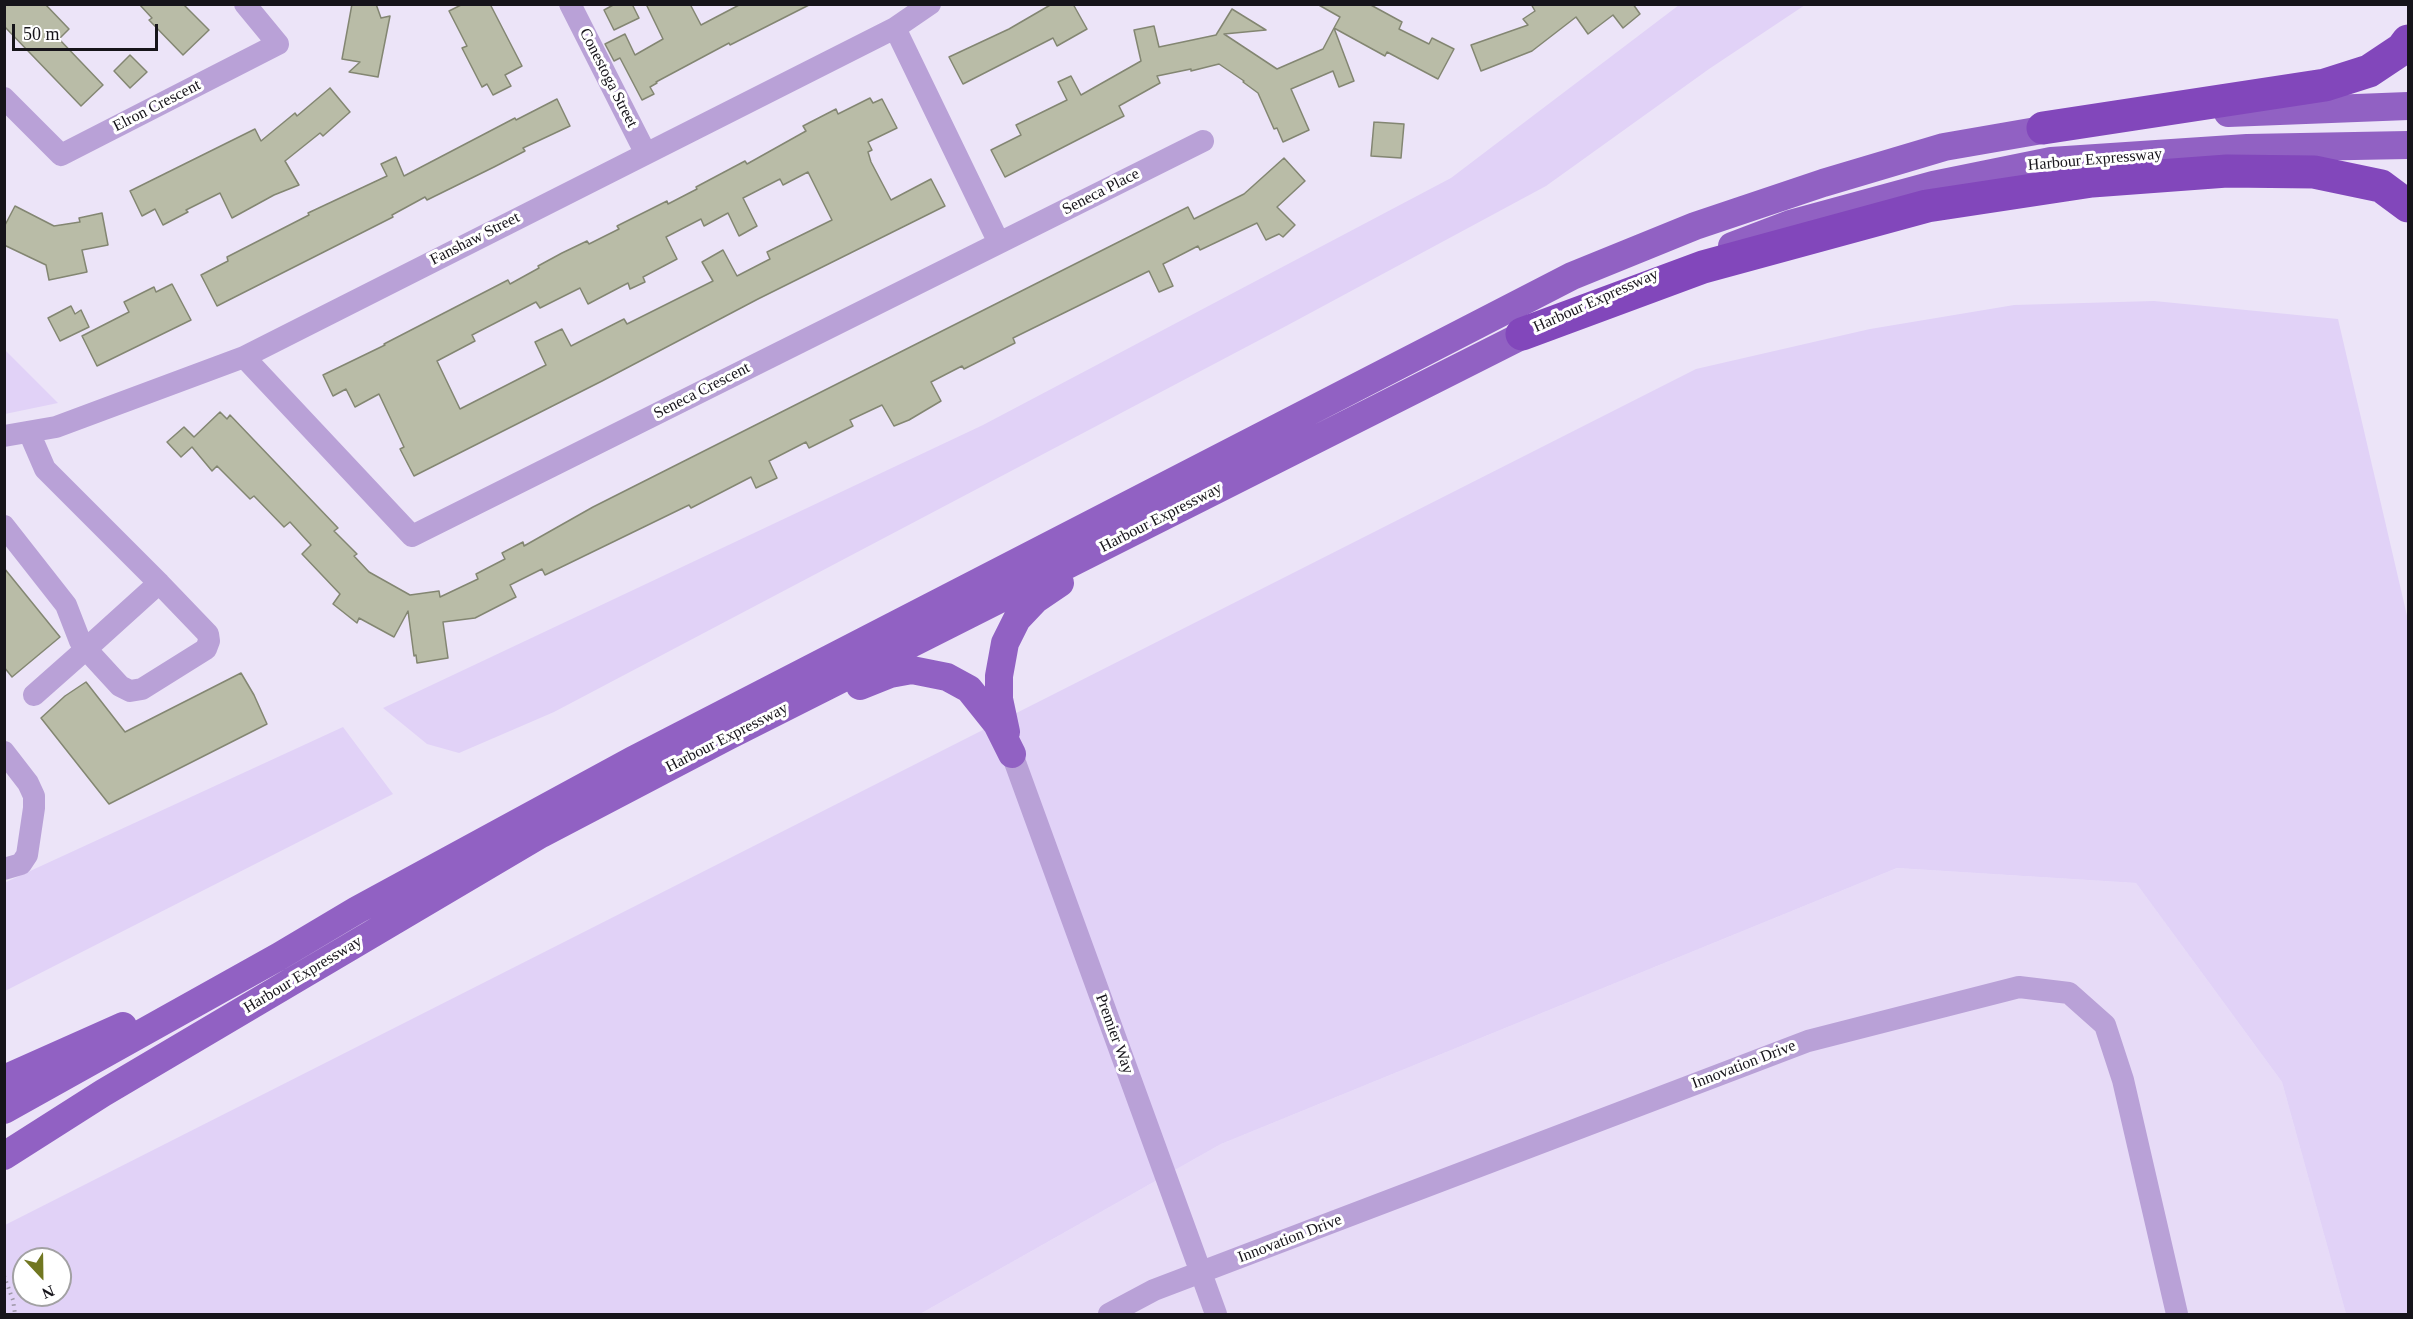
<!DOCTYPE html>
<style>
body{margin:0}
#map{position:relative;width:2413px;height:1319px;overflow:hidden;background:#ece4f8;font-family:Georgia,serif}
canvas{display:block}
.frame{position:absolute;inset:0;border:6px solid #16141a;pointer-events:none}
.north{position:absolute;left:12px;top:1247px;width:60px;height:60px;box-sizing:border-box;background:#fff;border:2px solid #a2a1a3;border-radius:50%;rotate:158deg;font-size:16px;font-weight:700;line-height:24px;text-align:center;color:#16141a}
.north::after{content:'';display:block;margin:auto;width:21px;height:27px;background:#717721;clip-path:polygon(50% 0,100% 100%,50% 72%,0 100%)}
.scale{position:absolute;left:12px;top:24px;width:146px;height:27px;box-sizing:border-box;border:3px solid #16141a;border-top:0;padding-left:8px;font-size:18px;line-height:21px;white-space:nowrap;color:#16141a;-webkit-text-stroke:4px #fff;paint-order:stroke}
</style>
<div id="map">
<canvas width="2413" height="1319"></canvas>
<div class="frame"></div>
<div class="north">N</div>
<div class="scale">50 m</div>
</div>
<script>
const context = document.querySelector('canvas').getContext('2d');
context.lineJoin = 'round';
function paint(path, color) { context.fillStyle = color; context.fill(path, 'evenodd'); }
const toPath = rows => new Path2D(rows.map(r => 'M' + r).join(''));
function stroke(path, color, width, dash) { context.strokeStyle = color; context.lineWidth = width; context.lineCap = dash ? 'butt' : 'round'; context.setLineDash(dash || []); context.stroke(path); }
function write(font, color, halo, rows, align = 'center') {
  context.font = font + ' Georgia,serif'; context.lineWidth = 6; context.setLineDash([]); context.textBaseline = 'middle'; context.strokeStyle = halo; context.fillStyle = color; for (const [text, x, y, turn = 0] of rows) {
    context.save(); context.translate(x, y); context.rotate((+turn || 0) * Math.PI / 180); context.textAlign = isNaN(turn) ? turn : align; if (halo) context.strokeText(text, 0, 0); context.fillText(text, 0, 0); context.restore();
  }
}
const built = toPath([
 [1897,868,2136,883,2282,1082,2346,1314,920,1314,1221,1144]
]);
const green = toPath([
 [1679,5,1805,5,1709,69,1546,186,1288,325,554,712,459,753,427,744,383,708,983,425,1451,178],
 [2154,301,2338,319,2408,620,2408,1314,2346,1314,2282,1082,2136,883,1897,868,1221,1144,920,1314,5,1314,5,1225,1696,369,1870,329,2014,305],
 [24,1259,60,1259,60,1295,24,1295],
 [5,350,58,403,5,414],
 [343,727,393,794,5,991,4,883]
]);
const building = toPath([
 [4,4,45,4,69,29,59,39,103,85,81,106,4,26,4,4],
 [139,4,183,4,209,30,183,55,149,20,152,18,139,4],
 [352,4,376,4,381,18,390,16,378,77,349,72,360,62,342,59,352,4],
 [463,4,490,4,522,66,505,75,511,86,493,95,487,84,482,87,462,48,467,46,449,11,463,4],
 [615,4,632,4,639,18,614,30,604,10,615,4],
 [646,4,690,4,701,25,741,4,811,4,730,45,729,43,656,82,657,83,650,87,654,94,642,100,620,58,614,61,605,44,625,34,635,55,663,39,646,4],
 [1052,4,1073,4,1087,29,1057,46,1053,38,963,84,949,57,1009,29,1052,4],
 [1317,4,1369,4,1402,22,1399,29,1429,44,1432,38,1454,49,1438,79,1387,52,1385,56,1334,28,1340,17,1317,4],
 [1531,4,1633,4,1640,14,1623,28,1613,15,1588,34,1576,17,1532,51,1481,71,1471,45,1528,25,1523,19,1535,11,1531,4],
 [1232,9,1266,30,1224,34,1277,69,1323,49,1334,28,1354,81,1339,87,1333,71,1291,89,1309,130,1283,142,1277,128,1274,129,1258,93,1243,82,1244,81,1219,64,1191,71,1191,69,1157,76,1160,83,1119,106,1124,116,1005,177,991,150,1021,135,1016,125,1067,100,1058,82,1071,76,1081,95,1141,61,1134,30,1154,26,1159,47,1216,35,1232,9],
 [130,55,147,72,130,88,114,71,130,55],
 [330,88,350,112,323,136,320,133,285,161,299,185,274,195,232,218,220,193,186,210,188,212,163,225,155,209,142,216,130,191,255,129,261,141,295,113,297,116,330,88],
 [870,98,873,103,882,99,897,128,868,142,872,150,868,152,871,162,891,200,931,179,945,206,758,299,602,381,414,476,400,449,404,447,379,394,355,407,346,389,333,396,323,375,385,345,384,344,508,280,510,284,539,268,538,266,562,253,587,241,589,244,619,229,617,226,667,201,668,204,697,189,696,187,745,161,747,164,806,131,803,126,836,109,838,114,870,98],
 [808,172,832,220,767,252,770,259,737,276,723,250,702,262,713,281,627,324,624,319,571,346,562,329,535,342,546,365,460,409,437,361,475,341,472,335,536,302,540,308,580,288,588,304,628,283,630,289,645,282,643,277,677,259,666,237,701,219,704,226,728,213,739,236,757,226,743,198,780,179,783,185,808,172],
 [557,99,570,126,523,148,525,151,494,167,427,200,425,197,392,215,393,217,217,306,201,275,228,261,227,257,309,215,308,213,387,176,381,164,396,157,404,176,515,118,516,120,557,99],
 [1374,122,1404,124,1401,158,1371,156,1374,122],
 [1284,158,1305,181,1277,207,1295,225,1283,237,1279,234,1266,240,1257,223,1200,250,1198,246,1163,264,1173,286,1159,292,1149,271,1013,338,1015,343,964,369,962,366,931,382,941,401,909,420,894,426,882,405,850,420,853,426,809,448,806,442,769,461,777,478,756,488,751,477,691,508,689,505,545,575,542,569,510,585,516,597,475,618,443,622,448,658,417,663,416,655,414,656,408,611,394,637,359,618,357,623,333,604,340,594,302,554,311,545,290,522,284,527,254,496,250,499,217,466,212,471,192,447,181,457,167,442,184,427,194,437,220,412,227,419,230,415,338,528,334,531,357,554,354,556,369,572,410,595,439,591,440,597,478,579,476,574,505,559,502,553,523,542,524,546,593,507,1188,207,1194,219,1244,194,1284,158],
 [15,206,54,226,80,222,79,218,102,213,108,245,82,250,87,272,49,280,46,265,4,245,4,227,15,206],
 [172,284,191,320,97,366,82,336,129,312,124,302,154,287,156,292,172,284],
 [71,306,75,314,81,310,89,327,60,341,48,318,71,306],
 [4,568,60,637,12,677,4,667,4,568],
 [241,673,254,695,267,724,109,804,41,718,65,696,86,682,125,732,241,673]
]);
const path = toPath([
 [4,1276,13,1300,15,1314]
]);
const minor = toPath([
 [570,4,645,152],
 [4,98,61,155,278,44,245,4],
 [999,243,1203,141],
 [244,357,412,536,999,243,895,28],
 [29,432,45,469,159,583],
 [4,436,56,427,244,357,895,28,930,4],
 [4,526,66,605,80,641,86,649,34,695],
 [159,583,208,634,209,641,206,649,142,689,130,691,120,686,86,649,159,583],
 [4,752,28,783,34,796,34,808,27,855,21,864,4,869],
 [1012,754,1216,1314],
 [1109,1314,1154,1290,1808,1041,2019,987,2069,993,2105,1025,2123,1080,2177,1314]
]);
const major = toPath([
 [2228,113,2408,106],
 [1732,246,1790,224,1933,185,2051,161,2247,148,2408,145],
 [860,686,890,674,912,670,947,677,969,689,997,724,1012,754],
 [1006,732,999,699,999,676,1005,643,1017,619,1035,600,1060,583],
 [4,1079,123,1026],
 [4,1110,278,957,357,910,633,760,1572,276,1695,226,1823,183,1944,147,2065,126],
 [4,1156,103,1093,541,834,728,736,1543,325]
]);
const highway = toPath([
 [2043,128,2325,85,2369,71,2402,49,2408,41],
 [1522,334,1703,267,1927,206,2092,181,2227,171,2314,172,2381,186,2408,206]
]);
const streetNames = [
 ["Conestoga Street",608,78,63],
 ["Elron Crescent",157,106,-27],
 ["Harbour Expressway",2095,160,-5],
 ["Seneca Place",1101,192,-27],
 ["Fanshaw Street",475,239,-27],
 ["Harbour Expressway",1596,301,-24],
 ["Seneca Crescent",702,391,-27],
 ["Harbour Expressway",1161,518,-27],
 ["Harbour Expressway",727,738,-27],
 ["Harbour Expressway",303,975,-31],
 ["Premier Way",1114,1034,70],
 ["Innovation Drive",1744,1065,-21],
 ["Innovation Drive",1290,1239,-21]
];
paint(built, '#e7dbf7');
paint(green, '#e1d2f7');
paint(building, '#b9bca7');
stroke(building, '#838672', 1.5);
stroke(path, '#9e98a7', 4, [1.5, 4.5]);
stroke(minor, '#b9a1d7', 22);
stroke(major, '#9161c3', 28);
stroke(highway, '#8247bb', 33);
write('16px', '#16141a', '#fff', streetNames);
</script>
